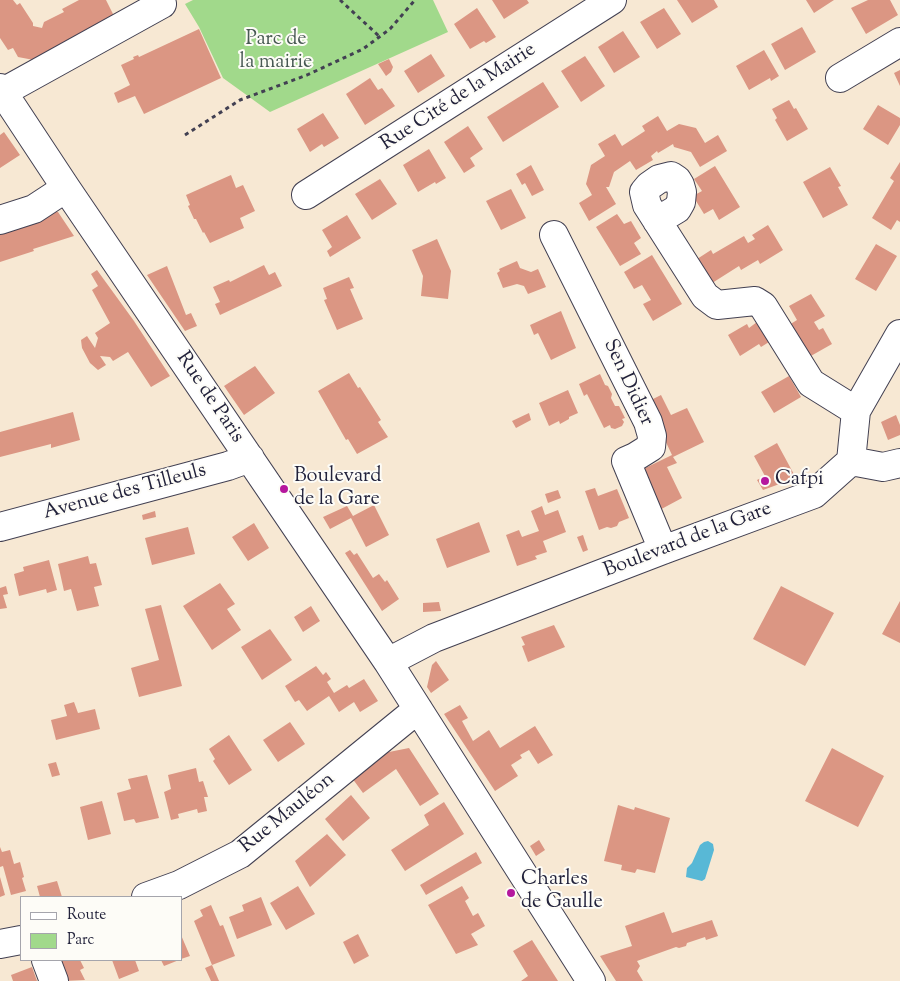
<!DOCTYPE html>
<meta charset="utf-8">
<style>
body{margin:0}
#map{position:relative;width:900px;height:981px;overflow:hidden;background:#f7e8d3;font-family:"Sorts Mill Goudy",serif}
canvas{display:block}
.legend{position:absolute;left:20px;top:896px;width:162px;height:65px;box-sizing:border-box;background:#fdfcf7;border:1px solid #a5a5ac;margin:0;padding:6px 9px;list-style:none;font-size:15px;color:#22223b}
.legend li{display:flex;align-items:center;gap:10px;height:25px}
.legend b{width:25px;border:1px solid #a5a5ac}
</style>
<div id="map">
<canvas width="900" height="981"></canvas>
<ul class="legend">
<li><b style="height:6px;background:#fff"></b>Route</li>
<li><b style="height:14px;background:#a1d98b"></b>Parc</li>
</ul>
</div>
<script>
const context = document.querySelector('canvas').getContext('2d');
context.lineJoin = 'round';
function paint(path, color) { context.fillStyle = color; context.fill(path, 'evenodd'); }
const toPath = rows => new Path2D(rows.map(r => 'M' + r).join(''));
function stroke(path, color, width, dash) { context.strokeStyle = color; context.lineWidth = width; context.lineCap = dash ? 'butt' : 'round'; context.setLineDash(dash || []); context.stroke(path); }
function write(font, color, halo, rows, align = 'center') {
  context.font = font + ' "Sorts Mill Goudy",serif'; context.lineWidth = 4; context.setLineDash([]); context.textBaseline = 'middle'; context.strokeStyle = halo; context.fillStyle = color; for (const [text, x, y, turn = 0] of rows) {
    context.save(); context.translate(x, y); context.rotate((+turn || 0) * Math.PI / 180); context.textAlign = isNaN(turn) ? turn : align; if (halo) context.strokeText(text, 0, 0); context.fillText(text, 0, 0); context.restore();
  }
}
const green = toPath([
 [193,0,433,0,448,32,270,112,223,78,199,27,185,4]
]);
const water = toPath([
 [708,841,713,844,714,850,705,879,702,881,686,877,687,868,692,863,700,845,704,842]
]);
const building = toPath([
 [0,0,13,0,17,5,20,3,33,23,33,26,42,28,44,22,64,12,62,9,79,0,106,0,116,20,39,61,18,57,13,48,8,50,0,38],
 [492,0,527,0,529,3,504,19],
 [677,0,714,0,718,7,692,23],
 [806,0,834,0,814,13],
 [868,0,890,0,898,15,866,34,851,8],
 [477,8,496,37,486,43,484,41,470,49,454,24],
 [664,8,681,34,657,49,640,22],
 [802,27,816,52,785,70,771,44],
 [199,29,221,78,144,114,135,96,118,103,114,93,130,85,121,65,134,59,133,57,138,55,139,57],
 [623,31,640,57,614,73,598,47],
 [764,50,779,76,771,81,770,78,749,90,736,66],
 [431,54,445,76,418,93,404,71],
 [585,56,605,86,581,102,561,71],
 [389,59,393,67,391,72,386,76,378,64],
 [900,70,900,86,894,73],
 [370,78,378,90,382,88,395,106,365,125,346,94],
 [543,82,559,107,503,142,487,117],
 [789,100,794,109,796,108,808,129,787,141,775,120,777,118,772,109],
 [878,105,900,118,900,125,888,145,863,129],
 [323,113,339,138,324,147,322,144,310,152,297,129],
 [658,116,667,131,679,124,696,128,705,143,718,135,727,151,700,167,691,152,674,147,673,144,658,153,657,151,651,156,653,160,636,170,630,161,614,172,609,187,606,187,616,204,589,221,579,203,592,195,586,184,591,165,605,156,598,144,615,134,622,146,645,131,642,126],
 [468,126,483,149,470,158,475,166,464,173,444,142],
 [4,132,20,155,0,168,0,135],
 [429,149,446,178,436,184,435,182,418,192,403,165],
 [900,162,900,222,897,220,891,230,872,218,894,181,890,178],
 [531,165,544,190,532,196,525,183,522,185,516,174],
 [715,166,740,207,719,220,713,209,704,214,693,196,702,191,694,179],
 [830,167,841,186,838,187,848,205,823,218,803,182],
 [231,175,236,188,243,185,255,211,240,218,244,228,210,243,204,232,203,233,196,219,194,219,188,206,190,205,186,195],
 [380,179,397,204,372,220,355,194],
 [511,189,526,218,501,230,486,201],
 [54,211,58,212,74,236,33,249,34,251,0,262,0,227],
 [617,214,624,224,631,221,641,238,634,243,641,254,620,266,596,227],
 [347,215,361,238,330,257,327,251,332,247,322,230],
 [768,225,783,250,760,264,758,260,741,270,739,266,709,285,694,261,711,250,713,254,744,236,748,243,755,239,752,235],
 [437,239,451,271,448,299,421,296,423,276,412,250],
 [876,244,897,256,876,291,855,279],
 [652,255,682,304,653,321,643,304,651,300,642,285,634,289,624,272],
 [517,261,520,268,531,272,538,269,546,287,528,294,524,286,517,284,503,288,497,273,500,271,499,269],
 [264,265,269,275,275,272,282,286,220,315,215,304,220,302,213,287,229,280,230,282],
 [167,266,186,315,191,313,197,326,185,331,147,275],
 [97,270,134,321,170,376,151,387,128,352,113,361,110,357,100,356,106,365,98,370,90,363,82,348,81,340,87,336,95,348,98,338,95,333,110,323,92,290,98,286,91,274],
 [349,277,354,288,350,289,363,319,337,330,324,300,327,299,323,288],
 [811,294,825,316,814,322,819,330,823,328,832,344,809,357,789,325,797,320,789,306],
 [561,311,576,348,551,360,538,333,534,335,530,325],
 [757,322,769,342,761,347,759,344,740,356,728,335,747,324,749,328],
 [255,366,275,393,244,415,224,386],
 [349,373,358,388,360,387,381,420,378,422,388,437,357,454,348,439,346,440,318,391],
 [600,374,605,385,608,386,612,394,611,398,615,406,619,406,625,418,622,419,624,422,622,426,615,429,611,428,610,425,604,428,587,394,584,396,579,384],
 [789,376,801,397,774,413,761,392],
 [568,390,578,413,569,417,569,419,560,424,559,421,549,426,539,403],
 [661,395,671,415,687,408,704,442,673,457,677,463,667,467,682,498,654,513,635,473,672,455,647,402],
 [73,412,80,440,51,448,51,444,0,457,0,432],
 [529,413,531,420,516,428,512,421],
 [896,415,900,425,900,435,888,440,881,422],
 [777,443,796,478,763,490,757,480,765,476,754,456],
 [595,488,598,496,617,489,629,518,619,522,617,526,611,528,607,527,599,530,585,491],
 [558,490,561,498,548,503,545,494],
 [374,505,389,535,366,547,351,518,330,529,323,517,347,506,353,516],
 [542,506,545,515,558,510,566,532,543,541,547,552,535,556,537,559,517,566,506,535,519,530,522,537,539,531,531,511],
 [155,511,156,517,143,520,142,515],
 [479,522,490,552,447,568,436,539],
 [254,523,269,548,248,561,232,537],
 [188,527,195,554,152,565,145,538],
 [583,535,588,550,583,552,577,537],
 [350,550,354,555,357,553,373,578,379,574,385,582,387,580,399,599,382,611,345,553],
 [88,556,90,564,96,563,102,585,94,587,99,606,77,611,71,589,64,591,58,564],
 [49,560,57,590,47,593,46,589,19,596,14,574,24,571,23,567],
 [220,583,235,604,227,609,241,630,212,650,183,606],
 [6,586,8,594,3,595,7,608,0,609,0,588],
 [781,586,834,613,805,666,753,639],
 [900,601,900,643,882,634],
 [439,602,441,611,423,612,423,603],
 [161,605,182,686,139,697,131,668,159,660,145,609],
 [311,606,320,621,303,632,294,617],
 [554,625,565,647,528,662,522,646,525,645,521,637],
 [270,629,292,660,262,680,241,647],
 [436,661,449,680,431,693,427,687,432,665],
 [316,666,323,675,326,672,331,679,327,682,334,693,347,685,349,688,364,679,378,701,360,712,354,702,339,712,329,696,307,711,299,700,295,702,285,686],
 [74,702,78,713,95,709,100,729,56,740,51,720,67,716,64,705],
 [460,705,468,718,462,721,473,741,489,730,500,748,535,726,553,755,538,764,529,750,520,755,522,758,511,765,518,776,495,791,444,714],
 [290,722,305,744,278,762,263,740],
 [229,735,252,770,229,785,213,761,215,759,209,749],
 [409,748,439,794,420,806,396,769,363,793,352,778,384,753],
 [832,748,884,776,858,827,805,801],
 [56,762,60,775,52,777,48,764],
 [196,768,199,782,203,781,208,797,204,797,207,811,198,813,197,809,178,814,179,818,171,820,164,792,171,789,168,775],
 [147,775,159,818,136,823,134,819,124,821,117,793,131,789,128,779],
 [351,795,370,818,343,841,325,819],
 [102,801,111,834,88,840,80,807],
 [444,802,464,834,405,871,391,850,429,825,424,815],
 [618,805,634,810,635,807,670,818,655,873,637,869,635,873,621,870,622,865,604,861],
 [327,834,346,855,310,887,295,861],
 [539,840,545,850,536,856,530,846],
 [0,847,2,852,10,850,14,864,20,862,24,877,22,878,26,891,11,895,3,866,0,867],
 [476,852,482,863,426,895,420,885],
 [0,877,5,895,0,897],
 [57,881,62,897,40,897,37,886],
 [298,886,315,914,286,930,270,903],
 [462,886,469,898,465,901,473,916,478,913,485,926,471,934,478,945,456,954,428,905],
 [261,897,272,925,237,939,229,917,244,911,242,905],
 [211,905,220,926,223,925,235,956,212,965,219,981,211,981,205,968,212,965,194,921,203,916,200,910],
 [664,912,672,933,712,920,718,936,706,940,705,937,687,943,686,946,679,948,676,947,637,961,640,966,637,971,643,981,616,981,600,956,632,946,625,926],
 [358,934,369,956,354,964,343,942],
 [181,935,190,956,181,959],
 [532,940,558,981,521,981,528,976,513,951],
 [55,960,80,960,84,968,80,970,85,980,63,981],
 [112,960,135,960,139,971,119,979],
 [161,960,179,960,164,966],
 [32,967,37,981,13,981,11,975]
]);
const path = toPath([
 [340,0,380,37],
 [185,135,240,100,307,75,363,49,390,29,415,0]
]);
const minor = toPath([
 [840,78,900,42],
 [0,88,66,188,388,662,591,981],
 [3,92,162,4],
 [306,195,612,0],
 [0,220,34,209,66,188],
 [657,221,677,209,681,202,682,192,680,185,677,180,671,176,659,179,649,186,644,192,647,205,705,296,717,305,755,301,763,306,811,383,856,411],
 [554,235,648,422,652,436,651,447,635,457,626,461,663,550],
 [851,461,856,411,900,334],
 [0,527,228,466,250,458],
 [388,662,434,638,663,550,814,494,851,461,883,467,900,463],
 [146,897,179,885,240,854,418,709],
 [0,944,21,940],
 [46,960,54,981]
]);
const markers = [
 [765,481,5,"#b5179e"],
 [284,489,5,"#b5179e"],
 [511,893,5,"#b5179e"]
];
const parkNames = [
 ["Parc de",276,41],
 ["la mairie",276,64]
];
const streetNames = [
 ["Rue Cité de la Mairie",459,98,-33],
 ["Sen Didier",627,383,65],
 ["Rue de Paris",209,398,56],
 ["Avenue des Tilleuls",125,493,-15],
 ["Boulevard de la Gare",688,541,-21],
 ["Rue Mauléon",288,814,-39]
];
const poiNames = [
 ["Boulevard",294,478],
 ["de la Gare",294,501],
 ["Cafpi",775,481],
 ["Charles",521,881],
 ["de Gaulle",521,904]
];
paint(green, '#a1d98b');
paint(water, '#58b8d6');
paint(building, '#db9683');
stroke(minor, '#424052', 30);
stroke(path, '#424052', 3, [4, 4]);
stroke(minor, '#fff', 28);
for (const [x, y, r, color] of markers) { const dot = new Path2D(); dot.arc(x, y, r, 0, 2 * Math.PI); context.fillStyle = color; context.fill(dot); stroke(dot, '#fdfcf7', 2); }
write('20px', '#485953', '#fdfcf7', parkNames);
write('20px', '#22223b', '#fdfcf7', streetNames);
write('20px', '#22223b', '#fdfcf7', poiNames, 'left');
</script>
